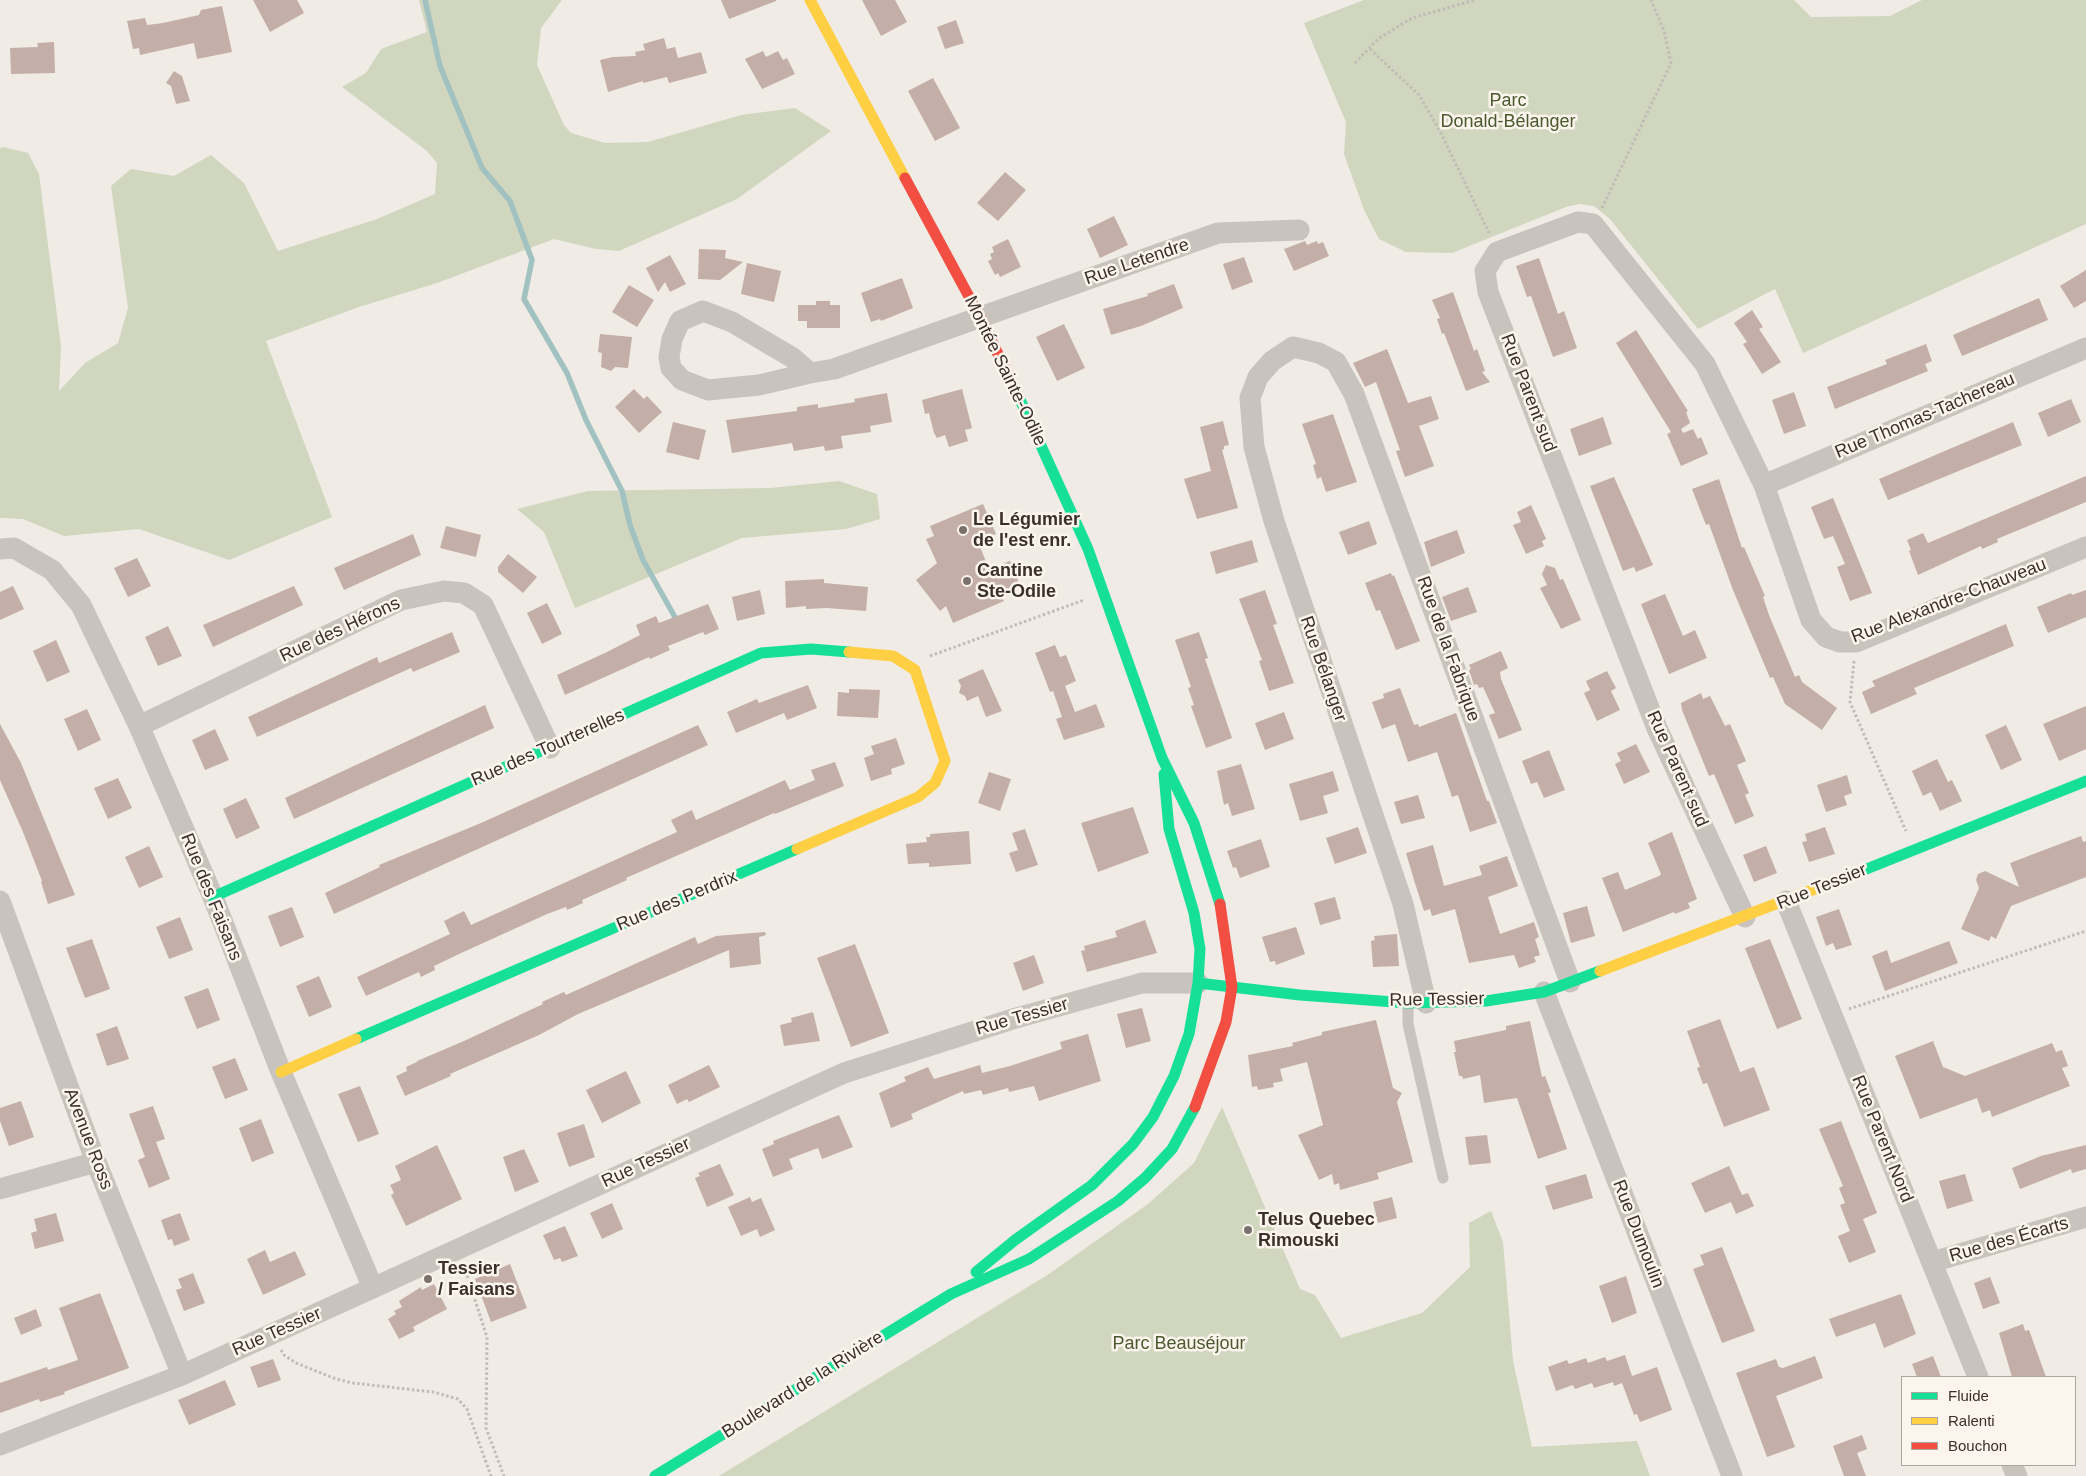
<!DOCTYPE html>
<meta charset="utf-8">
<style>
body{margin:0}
#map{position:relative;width:2086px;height:1476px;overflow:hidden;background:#f0ebe5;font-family:Arial,sans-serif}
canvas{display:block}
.legend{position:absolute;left:1901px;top:1376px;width:175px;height:90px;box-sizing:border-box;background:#fbf5ee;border:1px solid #aea6a0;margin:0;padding:6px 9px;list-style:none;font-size:15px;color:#3b302b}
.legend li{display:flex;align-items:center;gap:10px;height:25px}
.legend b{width:25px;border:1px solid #aea6a0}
</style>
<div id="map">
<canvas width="2086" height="1476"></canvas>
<ul class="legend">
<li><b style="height:6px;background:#16e098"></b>Fluide</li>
<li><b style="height:6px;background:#ffcf43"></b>Ralenti</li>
<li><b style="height:6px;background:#f24e42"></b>Bouchon</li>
</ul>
</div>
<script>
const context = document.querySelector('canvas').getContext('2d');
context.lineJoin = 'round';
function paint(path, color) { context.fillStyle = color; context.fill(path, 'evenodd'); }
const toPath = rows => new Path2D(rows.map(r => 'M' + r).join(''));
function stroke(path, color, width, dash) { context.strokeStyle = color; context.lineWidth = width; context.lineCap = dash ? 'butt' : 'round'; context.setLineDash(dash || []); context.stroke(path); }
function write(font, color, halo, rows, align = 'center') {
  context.font = font + ' Arial,sans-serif'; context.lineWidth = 5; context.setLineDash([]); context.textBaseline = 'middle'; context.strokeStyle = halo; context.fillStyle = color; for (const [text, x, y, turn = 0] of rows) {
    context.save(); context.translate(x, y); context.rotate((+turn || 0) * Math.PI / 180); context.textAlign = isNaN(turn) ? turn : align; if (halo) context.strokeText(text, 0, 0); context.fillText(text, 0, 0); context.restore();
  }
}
const green = toPath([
 [419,0,562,0,541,28,537,65,564,125,571,133,605,143,648,142,741,115,795,108,831,131,737,199,619,251,596,249,554,239,437,283,359,307,266,341,332,517,229,560,139,529,64,536,23,519,0,518,0,148,3,147,28,153,39,174,61,347,59,391,85,363,118,343,128,308,111,186,131,169,174,176,211,155,244,183,278,251,377,219,435,194,437,163,427,151,342,87,366,73,381,49,427,32],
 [1364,0,1794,0,1811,17,1890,16,1922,0,2086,0,2086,224,1803,353,1775,289,1698,329,1610,219,1594,206,1579,204,1566,207,1452,253,1406,252,1379,239,1364,210,1344,154,1346,122,1304,23],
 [839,481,877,494,880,519,846,529,742,538,575,608,544,532,517,509,588,491,770,488],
 [1222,1107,1300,1289,1315,1295,1341,1338,1422,1313,1470,1267,1469,1223,1491,1211,1503,1242,1513,1361,1532,1447,1637,1441,1650,1476,719,1476,1049,1274,1148,1204,1194,1163]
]);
const stream = toPath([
 [425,0,440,66,482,168,510,201,532,260,524,299,567,373,586,420,622,491,630,525,643,560,676,619]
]);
const building = toPath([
 [253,0,297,0,304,13,270,32],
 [721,0,776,0,776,1,729,19],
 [862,0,895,0,907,22,881,36],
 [222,6,232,52,197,59,194,43,140,55,139,48,133,49,127,21,145,18,147,25,163,23,199,15,201,10],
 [956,20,964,43,945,49,937,27],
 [664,38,667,49,675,47,678,58,701,52,707,73,669,83,667,77,643,83,643,81,608,92,600,60,613,57,636,56,635,52,645,50,643,44],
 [54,42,55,73,11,74,10,48,38,47,37,43],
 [763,51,766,57,778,51,783,60,787,58,795,74,762,89,745,59],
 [174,71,182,76,190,101,176,104,171,86,166,83],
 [933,78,960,128,935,141,908,91],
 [1005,172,1026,190,998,221,977,203],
 [1114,216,1128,245,1100,258,1087,229],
 [1008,239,1021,267,1000,277,998,273,995,275,988,261,992,259,990,254,994,252,992,247],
 [1305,241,1307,245,1317,241,1318,244,1323,242,1329,256,1294,271,1284,249],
 [699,249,726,250,725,258,743,262,720,280,698,279],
 [670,255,686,284,670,292,665,282,658,292,646,268],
 [1244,257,1253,282,1232,290,1223,264],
 [1539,258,1558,314,1564,311,1577,348,1553,357,1531,296,1527,297,1516,266],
 [747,263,781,271,774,302,741,294],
 [2086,270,2086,301,2074,308,2060,286],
 [902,278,913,308,881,321,880,319,871,322,861,293],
 [1174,284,1183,308,1141,326,1111,335,1103,309,1148,296,1147,294],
 [629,285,654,300,637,327,612,312],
 [1453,292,1474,351,1477,349,1485,371,1482,372,1490,382,1466,391,1444,333,1442,334,1437,319,1440,318,1432,300],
 [2039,298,2048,320,1962,356,1953,335],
 [816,301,830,301,830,305,840,305,840,328,807,328,807,321,798,321,798,305,816,305],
 [1752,310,1763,327,1759,329,1781,362,1762,374,1743,344,1747,342,1734,323],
 [1064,324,1085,368,1057,381,1036,337],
 [1636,330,1688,411,1686,412,1690,423,1681,429,1683,433,1693,429,1698,439,1701,437,1708,454,1681,466,1667,434,1671,432,1616,343],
 [600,334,632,337,628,368,615,367,611,371,601,367,602,353,598,352],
 [1926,344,1932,361,1925,364,1928,371,1835,409,1827,387,1887,364,1885,360],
 [1387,349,1408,403,1431,396,1439,419,1419,426,1434,466,1405,477,1396,451,1400,450,1376,382,1365,387,1353,363],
 [634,389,644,399,647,396,662,412,639,433,615,407],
 [962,389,972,428,965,430,968,441,949,447,945,435,937,438,934,433,929,413,925,414,922,400],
 [1794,392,1806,426,1784,434,1772,400],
 [887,393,892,422,870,426,871,432,841,436,843,448,825,451,824,446,794,451,792,443,732,453,726,420,797,411,797,407,818,404,818,408,855,402,854,399],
 [2071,399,2081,422,2048,437,2038,413],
 [1333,414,1357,482,1326,492,1321,477,1317,479,1313,465,1316,464,1302,424],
 [1603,417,1612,444,1579,456,1570,429],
 [1223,421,1229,445,1224,446,1224,449,1222,450,1238,508,1197,519,1184,479,1211,471,1200,427],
 [673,422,706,430,699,460,666,452],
 [2013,422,2022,445,1888,500,1879,479],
 [2086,476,2086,502,1997,539,1998,542,1982,549,1981,546,1918,575,1909,551,1911,550,1907,540,1923,533,1928,543],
 [1614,477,1653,565,1636,572,1634,567,1623,571,1590,486],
 [1719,479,1742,548,1744,547,1765,596,1763,597,1769,615,1795,677,1799,675,1802,682,1837,708,1822,730,1785,704,1773,677,1770,678,1733,590,1709,524,1706,525,1692,489],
 [1833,498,1872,593,1850,601,1837,567,1845,564,1833,536,1824,539,1811,507],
 [983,504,996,534,978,542,989,569,1010,561,1019,583,1011,586,1014,593,1002,598,1004,601,953,623,946,606,940,611,916,580,937,563,926,539,934,536,930,526],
 [1531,505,1546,539,1542,541,1544,546,1526,554,1513,525,1521,522,1517,512],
 [1369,521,1377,544,1348,555,1339,532],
 [446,526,481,535,476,557,440,548],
 [1457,530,1465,553,1431,567,1424,542],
 [413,534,421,555,344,590,334,568],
 [1252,540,1258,562,1216,574,1210,552],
 [508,554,537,577,523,593,498,572,498,567],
 [137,558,151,586,128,597,114,568],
 [1546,565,1555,568,1560,580,1563,579,1581,620,1561,629,1540,588,1547,585,1542,574],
 [1391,573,1392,576,1394,575,1420,641,1396,650,1380,610,1376,611,1365,583],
 [824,579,824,583,868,587,866,611,827,608,806,609,806,606,786,608,785,581],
 [13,586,24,609,0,620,0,592],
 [294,586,303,605,213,647,203,625],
 [1468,587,1477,612,1451,621,1442,597],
 [760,590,765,614,737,621,732,597],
 [1265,590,1277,624,1273,625,1294,683,1269,691,1259,661,1262,660,1239,599],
 [2086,590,2086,617,2048,633,2037,607,2071,593,2072,595],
 [1665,594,1683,636,1695,630,1707,658,1669,674,1641,604],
 [547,603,562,634,542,644,527,613],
 [708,604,719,629,705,635,703,632,668,646,670,650,650,659,649,657,565,695,557,675,607,652,640,635,636,625,656,616,659,623],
 [2006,624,2014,646,1914,688,1917,694,1871,714,1862,692,1875,686,1872,681],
 [168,626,182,656,158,666,145,637],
 [452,632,460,652,413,672,411,668,257,737,248,717,377,657,379,663],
 [1199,632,1208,658,1205,659,1232,738,1206,748,1191,706,1194,705,1188,688,1191,687,1175,640],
 [56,640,70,672,47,682,33,651],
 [1055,645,1060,657,1066,655,1076,681,1065,686,1075,712,1096,704,1105,727,1064,740,1056,719,1062,717,1053,691,1050,692,1035,653],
 [1501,651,1508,668,1500,672,1501,679,1522,730,1499,739,1489,715,1495,713,1483,687,1479,688,1477,684,1474,685,1469,670,1471,669,1469,665],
 [983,669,1002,711,986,717,978,696,967,701,965,696,959,693,961,686,958,680],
 [1607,671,1616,688,1611,691,1620,710,1597,721,1584,693,1590,690,1586,681],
 [808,685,817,708,787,720,784,713,736,733,727,712,757,699,759,703],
 [1400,688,1414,725,1418,724,1419,727,1456,713,1487,801,1489,801,1497,823,1470,832,1458,795,1452,797,1437,752,1408,762,1395,724,1382,729,1372,702,1384,698,1383,694],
 [849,689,880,690,878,718,837,716,838,692,849,693],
 [1701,693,1703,699,1710,696,1725,726,1730,724,1746,761,1737,765,1749,793,1745,795,1754,816,1735,824,1714,774,1709,776,1682,710,1681,703],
 [485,705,494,728,294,819,285,798],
 [2086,706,2086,749,2059,761,2043,724],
 [87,709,101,740,78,751,64,719],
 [1284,712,1294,739,1265,750,1255,723],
 [0,724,21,763,75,895,48,904,41,882,42,881,23,832,0,780],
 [698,725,708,745,334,914,325,893,380,867,379,865,481,823],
 [2006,725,2022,760,2001,770,1985,735],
 [215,729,229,760,205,770,192,740],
 [896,738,905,764,891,769,892,774,871,781,864,758,874,754,871,746],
 [1636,744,1650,772,1624,784,1615,764,1621,761,1617,753],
 [1549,750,1565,790,1544,798,1537,782,1531,784,1522,761],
 [1937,759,1948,782,1952,780,1962,801,1940,811,1931,792,1923,796,1912,771],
 [835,762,844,786,775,814,774,813,626,878,627,880,582,900,583,903,567,910,566,907,547,914,459,954,434,966,435,970,421,977,419,972,366,996,357,977,450,934,444,921,464,911,471,925,677,832,671,820,692,810,696,820,785,780,790,790,815,780,811,770],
 [1241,764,1255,809,1232,816,1228,803,1224,805,1217,771],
 [1333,771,1339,791,1323,796,1328,813,1300,821,1289,784],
 [989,772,1011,779,1000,811,978,803],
 [1847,775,1852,793,1844,796,1847,805,1826,812,1817,785],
 [118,778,132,808,108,819,94,788],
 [1418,795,1425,818,1401,824,1394,802],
 [246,798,260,828,236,839,223,809],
 [1133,807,1149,853,1098,872,1081,823],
 [1358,827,1367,853,1335,864,1326,838],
 [1825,827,1835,854,1809,862,1802,842,1807,841,1805,834],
 [1025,829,1038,865,1016,872,1009,853,1018,850,1012,833],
 [969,831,971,864,929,867,929,863,908,864,906,844,927,842,926,837,930,837,930,834],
 [1672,832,1697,899,1688,903,1690,908,1675,914,1674,912,1623,932,1602,878,1618,872,1625,890,1659,876,1661,874,1648,843],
 [2081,836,2083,842,2086,841,2086,877,2011,906,1996,939,1991,936,1989,941,1961,929,1979,888,1976,880,1978,874,1985,871,2019,887,2010,863],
 [1261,839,1270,867,1240,878,1236,867,1233,868,1227,851],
 [1433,845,1444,886,1482,875,1479,866,1507,856,1518,886,1488,897,1500,934,1534,922,1539,937,1535,939,1540,955,1534,957,1536,962,1519,968,1514,955,1469,963,1455,909,1432,916,1430,909,1424,911,1414,880,1406,853],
 [149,846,163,877,139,888,125,857],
 [1766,846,1777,873,1754,882,1743,855],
 [1335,897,1341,919,1320,925,1314,903],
 [1587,906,1595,936,1571,943,1563,913],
 [292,907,304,937,280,947,268,916],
 [1839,909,1852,945,1836,950,1833,943,1826,946,1816,917],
 [180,917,193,950,169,959,156,927],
 [1145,920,1157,953,1087,972,1081,951,1085,950,1084,946,1117,937,1115,931],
 [1296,927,1305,954,1276,965,1275,961,1270,962,1262,937],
 [765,932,766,935,759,937,761,964,730,968,729,950,578,1014,539,1035,450,1074,451,1076,405,1096,396,1076,407,1071,406,1067,417,1062,417,1061,464,1041,543,1004,542,1002,564,992,566,995,695,937,698,944,716,936],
 [1397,934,1399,966,1373,967,1371,941,1375,940,1374,936],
 [92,939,110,989,85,998,66,948],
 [1770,939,1802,1019,1777,1029,1745,948],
 [1949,941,1958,963,1885,991,1872,956,1887,950,1891,963],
 [855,944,889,1033,851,1047,817,958],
 [1034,955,1044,983,1023,991,1013,963],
 [319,976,332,1007,309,1017,296,986],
 [208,988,220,1020,197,1029,184,997],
 [1142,1008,1151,1041,1126,1048,1117,1014],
 [813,1012,820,1041,784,1046,780,1025,792,1022,791,1018],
 [1720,1019,1740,1072,1754,1067,1770,1110,1724,1127,1707,1083,1703,1084,1697,1068,1700,1067,1687,1031],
 [1376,1020,1393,1088,1402,1093,1397,1102,1413,1162,1377,1173,1379,1179,1340,1190,1339,1183,1334,1185,1332,1174,1319,1180,1298,1135,1323,1125,1307,1062,1280,1069,1283,1081,1273,1083,1274,1087,1258,1090,1257,1086,1252,1087,1248,1055,1293,1046,1292,1043,1322,1035,1322,1032],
 [1530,1021,1542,1077,1545,1076,1551,1092,1548,1093,1567,1149,1538,1159,1517,1098,1484,1103,1480,1075,1463,1079,1462,1076,1459,1076,1454,1052,1456,1052,1454,1041,1506,1030,1506,1026],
 [117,1026,129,1059,107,1066,96,1034],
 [1088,1034,1101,1081,1039,1101,1034,1086,1009,1092,1008,1088,983,1095,981,1090,964,1094,963,1091,911,1114,913,1119,891,1128,879,1093,906,1081,904,1077,928,1067,934,1079,980,1065,982,1073,1010,1066,1062,1049,1060,1042],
 [1933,1041,1943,1067,1965,1076,2052,1043,2056,1052,2062,1050,2068,1066,2062,1068,2070,1086,1992,1117,1990,1110,1982,1113,1977,1098,1920,1119,1895,1056],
 [235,1058,248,1090,225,1099,212,1067],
 [709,1065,720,1087,689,1102,687,1099,677,1104,668,1085],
 [626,1071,641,1103,602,1123,586,1090],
 [360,1086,379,1134,358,1142,338,1094],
 [21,1101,34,1137,9,1146,0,1121,0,1108],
 [153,1106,165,1139,156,1142,170,1179,149,1188,138,1160,145,1157,129,1114],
 [839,1115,853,1147,822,1159,818,1148,789,1159,793,1169,773,1177,762,1149,774,1144,773,1141],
 [261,1119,274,1153,252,1162,239,1128],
 [1841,1121,1877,1213,1863,1219,1876,1252,1849,1263,1838,1236,1850,1231,1840,1205,1845,1203,1839,1188,1843,1186,1819,1129],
 [584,1124,595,1157,569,1167,557,1133],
 [1487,1135,1491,1163,1469,1165,1465,1137],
 [437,1145,462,1199,406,1226,391,1195,394,1193,390,1185,401,1180,395,1166],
 [2086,1145,2086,1169,2072,1173,2071,1169,2020,1189,2012,1168,2041,1156],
 [524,1149,539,1182,515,1192,503,1157],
 [720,1164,734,1195,707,1207,695,1178,700,1176,698,1173],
 [1729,1166,1742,1195,1748,1193,1754,1206,1736,1214,1731,1202,1705,1213,1691,1183],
 [1586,1174,1593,1198,1553,1210,1545,1186],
 [1965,1174,1973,1201,1947,1209,1939,1181],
 [750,1197,752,1202,761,1198,775,1230,760,1237,757,1229,741,1236,728,1207],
 [1392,1197,1397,1218,1378,1223,1373,1202],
 [612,1203,623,1229,602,1239,590,1213],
 [56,1213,64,1241,35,1249,31,1233,37,1231,34,1219],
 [180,1213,190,1240,174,1246,172,1239,168,1240,161,1220],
 [565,1226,578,1256,562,1262,560,1258,554,1260,543,1235],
 [1722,1247,1755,1331,1722,1343,1693,1269,1704,1265,1700,1255],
 [265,1250,270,1262,295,1251,306,1275,263,1295,247,1259],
 [510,1264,527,1308,491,1322,475,1279],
 [193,1273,205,1303,184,1311,176,1290,182,1288,178,1279],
 [1626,1276,1637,1313,1612,1323,1599,1286],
 [1990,1277,2000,1303,1983,1309,1974,1283],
 [434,1284,447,1309,413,1327,415,1331,399,1339,388,1319,396,1314,394,1311,402,1307,399,1301,421,1287,422,1290],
 [100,1293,129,1368,64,1392,65,1394,40,1402,39,1399,0,1413,0,1383,47,1367,48,1370,78,1360,59,1308],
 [1901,1294,1916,1334,1884,1348,1875,1323,1836,1337,1829,1319],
 [36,1309,42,1326,21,1335,14,1318],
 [2023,1324,2025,1331,2029,1330,2046,1377,2012,1377,1999,1333],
 [1625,1355,1632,1376,1657,1367,1672,1410,1640,1422,1637,1414,1634,1415,1622,1383,1614,1386,1613,1382,1594,1388,1592,1383,1575,1389,1573,1385,1556,1391,1548,1367,1567,1360,1569,1364,1586,1358,1588,1363,1605,1357,1607,1361],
 [1815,1356,1823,1378,1776,1396,1795,1447,1767,1457,1736,1373,1776,1359,1779,1367,1783,1368],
 [1933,1356,1941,1377,1917,1377,1912,1364],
 [273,1359,281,1380,258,1388,250,1367],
 [225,1380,236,1405,189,1425,178,1400],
 [1862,1435,1867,1449,1857,1453,1866,1476,1844,1476,1833,1446]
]);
const path = toPath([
 [1370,49,1419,95,1440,131,1490,235],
 [1355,63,1378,39,1412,18,1475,0],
 [1602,208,1671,63,1664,31,1651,0],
 [930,656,1084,600],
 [1854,661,1850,702,1906,831],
 [1849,1009,2086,931],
 [464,1266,487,1337,486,1428,504,1476],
 [281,1350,284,1355,296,1363,336,1379,353,1383,433,1392,458,1399,467,1409,491,1476]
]);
const lane = toPath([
 [1408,1003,1408,1024,1443,1178]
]);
const street = toPath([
 [810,373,759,385,708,390,682,380,671,368,669,357,672,339,680,321,703,311,732,322,793,358,810,373,834,369,1218,233,1299,230],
 [1764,485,2086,348],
 [0,549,14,548,52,570,81,605,139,726,213,897,281,1072,373,1288],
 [139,726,401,600,444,591,464,593,483,605,550,748],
 [0,901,96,1162,182,1375],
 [1786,901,1978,1377],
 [1745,917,1656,726,1488,292,1485,271,1497,252,1578,222,1593,224,1705,364,1764,485,1811,620,1826,637,1840,642,1856,642,2086,547],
 [1544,992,1732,1476],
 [1426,1003,1403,904,1274,521,1254,447,1250,398,1258,377,1272,361,1293,347,1319,353,1336,362,1354,394,1570,982],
 [0,1189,96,1162],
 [1932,1262,2086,1217],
 [0,1445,182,1375,844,1073,1016,1018,1142,983,1198,983],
 [2012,1465,2017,1476]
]);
const fast = toPath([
 [1017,393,1088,549,1162,758,1194,823,1220,904],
 [1854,874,2086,781],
 [213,897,761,653,811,649,849,652],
 [1198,983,1300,995,1408,1003,1486,1001,1544,992,1600,971],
 [356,1039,797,849],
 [976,1272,1015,1240,1092,1185,1133,1144,1153,1117,1174,1076,1189,1034,1198,983,1200,949,1194,913,1169,829,1164,774],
 [655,1476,951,1294,1029,1259,1118,1201,1145,1178,1172,1149,1195,1107]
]);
const slow = toPath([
 [810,0,905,178],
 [797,849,918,797,935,783,945,761,915,670,893,656,849,652],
 [1600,971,1854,874],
 [281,1072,356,1039]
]);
const jam = toPath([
 [905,178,980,317,1017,393],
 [1195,1107,1226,1022,1232,987,1220,904]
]);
const markers = [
 [963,530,5,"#7a716c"],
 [967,581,5,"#7a716c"],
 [1248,1230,5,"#7a716c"],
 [428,1279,5,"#7a716c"]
];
const parkNames = [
 ["Parc",1508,101],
 ["Donald-Bélanger",1508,122],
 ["Parc Beauséjour",1179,1344]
];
const streetNames = [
 ["Rue Letendre",1137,262,-19],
 ["Montée Sainte-Odile",1005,371,64],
 ["Rue Parent sud",1528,393,69],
 ["Rue Thomas-Tachereau",1925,416,-23],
 ["Rue Alexandre-Chauveau",1949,601,-21],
 ["Rue des Hérons",340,630,-25],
 ["Rue de la Fabrique",1448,649,70],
 ["Rue Bélanger",1323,669,71],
 ["Rue des Tourterelles",548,748,-24],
 ["Rue Parent sud",1677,769,66],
 ["Rue Tessier",1822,887,-22],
 ["Rue des Faisans",211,897,68],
 ["Rue des Perdrix",677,901,-23],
 ["Rue Tessier",1437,1000,-1],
 ["Rue Tessier",1022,1017,-16],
 ["Avenue Ross",88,1139,69],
 ["Rue Parent Nord",1882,1139,68],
 ["Rue Tessier",646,1163,-25],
 ["Rue Dumoulin",1638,1234,69],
 ["Rue des Écarts",2009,1240,-16],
 ["Rue Tessier",277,1332,-24],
 ["Boulevard de la Rivière",803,1385,-32]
];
const poiNames = [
 ["Le Légumier",973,520],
 ["de l'est enr.",973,541],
 ["Cantine",977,571],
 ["Ste-Odile",977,592],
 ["Telus Quebec",1258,1220],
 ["Rimouski",1258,1241],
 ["Tessier",438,1269],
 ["/ Faisans",438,1290]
];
paint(green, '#d1d6bf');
stroke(stream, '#a1c2c1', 5.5);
paint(building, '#c3afa7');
stroke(path, '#c2bbb6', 3, [2.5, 2.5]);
stroke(lane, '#c9c3be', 11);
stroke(street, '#c9c3be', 21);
stroke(fast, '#16e098', 11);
stroke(slow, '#ffcf43', 11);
stroke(jam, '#f24e42', 11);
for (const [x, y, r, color] of markers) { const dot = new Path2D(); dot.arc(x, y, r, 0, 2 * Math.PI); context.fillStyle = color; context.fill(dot); stroke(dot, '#fbf5ee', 2); }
write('18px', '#4a5a2e', '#fbf5ee', parkNames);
write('18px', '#3b302b', '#fbf5ee', streetNames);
write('bold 18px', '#3b302b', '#fbf5ee', poiNames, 'left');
</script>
